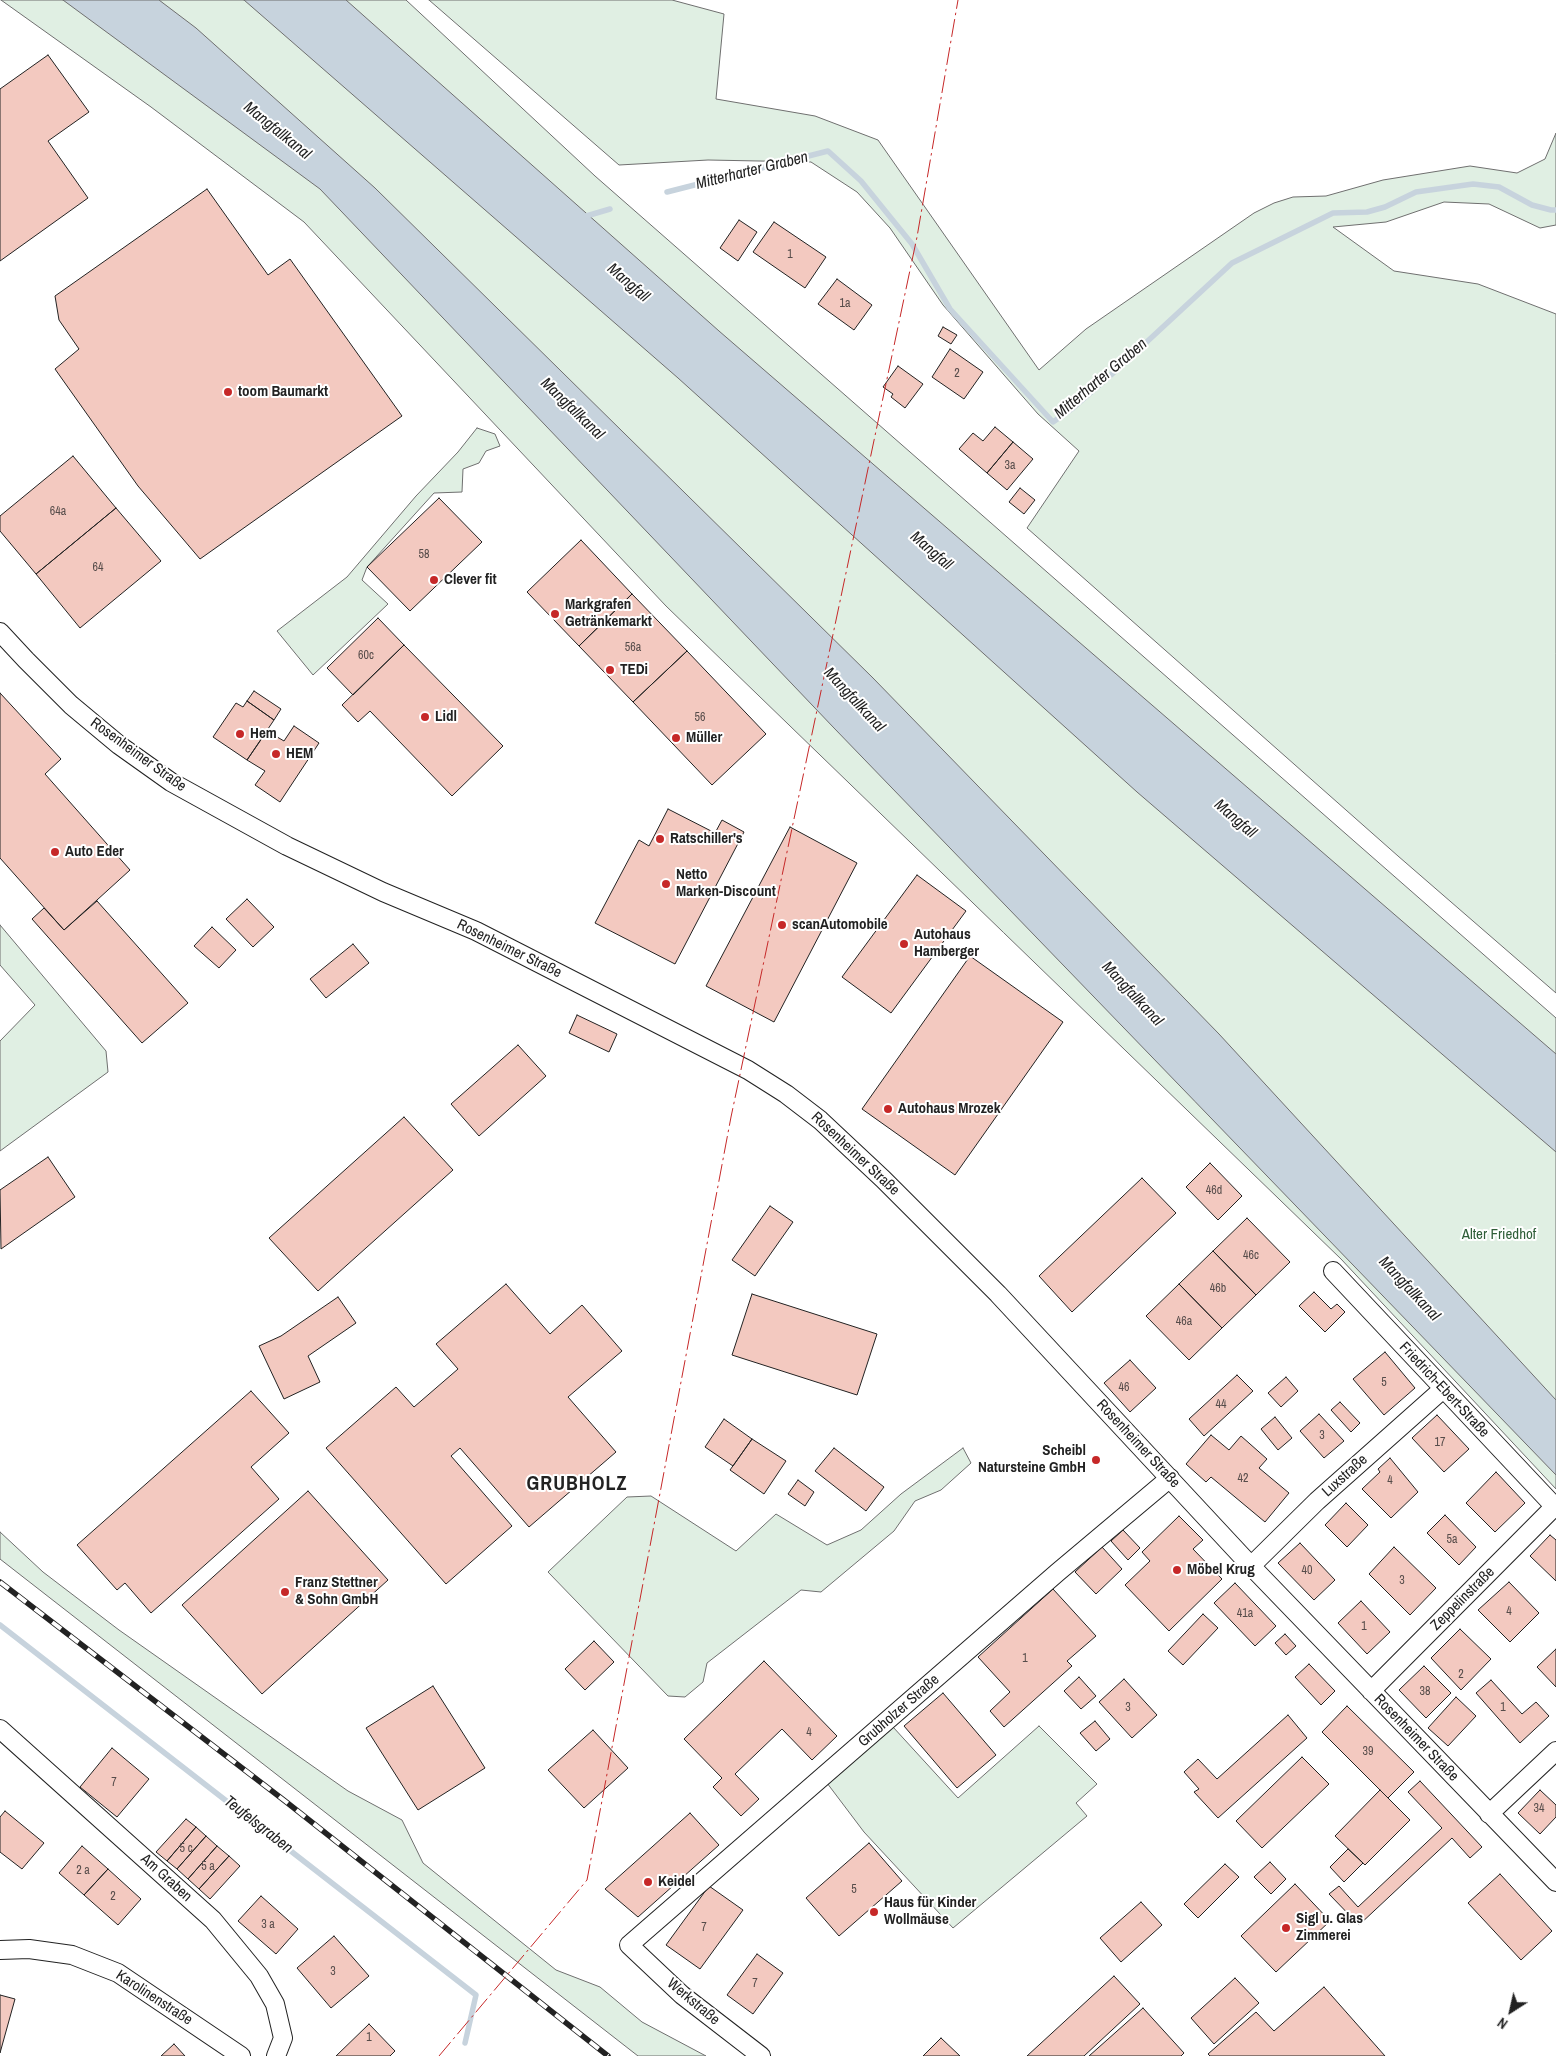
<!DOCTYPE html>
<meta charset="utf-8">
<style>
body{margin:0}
#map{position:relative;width:1556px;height:2056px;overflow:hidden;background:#fff;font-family:"Archivo Narrow",sans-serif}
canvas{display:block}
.north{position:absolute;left:1486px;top:1986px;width:50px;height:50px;-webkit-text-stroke:4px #fff;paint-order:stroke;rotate:215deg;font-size:14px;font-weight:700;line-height:20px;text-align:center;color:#222}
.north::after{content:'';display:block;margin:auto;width:18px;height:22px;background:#222;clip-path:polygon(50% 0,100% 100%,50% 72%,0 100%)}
</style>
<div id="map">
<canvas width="1556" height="2056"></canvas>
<div class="north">N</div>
</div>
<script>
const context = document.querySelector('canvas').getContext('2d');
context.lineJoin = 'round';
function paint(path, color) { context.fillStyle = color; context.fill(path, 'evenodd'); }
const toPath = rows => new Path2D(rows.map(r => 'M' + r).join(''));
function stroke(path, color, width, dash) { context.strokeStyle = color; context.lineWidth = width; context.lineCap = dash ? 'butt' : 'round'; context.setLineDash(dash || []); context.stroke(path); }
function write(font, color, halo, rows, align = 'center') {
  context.font = font + ' "Archivo Narrow",sans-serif'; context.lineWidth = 4; context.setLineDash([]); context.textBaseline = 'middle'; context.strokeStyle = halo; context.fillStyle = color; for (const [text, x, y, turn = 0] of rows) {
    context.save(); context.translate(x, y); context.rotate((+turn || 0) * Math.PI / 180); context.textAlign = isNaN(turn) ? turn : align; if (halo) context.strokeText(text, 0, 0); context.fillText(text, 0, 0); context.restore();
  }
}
const green = toPath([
 [1,0,406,0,595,176,1556,1018,1556,1489,1341,1259,666,606,304,222,151,107,1,0],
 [429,0,672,0,724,14,716,99,815,116,878,140,1039,370,1086,329,1254,213,1274,203,1293,197,1326,196,1383,180,1470,166,1517,173,1545,159,1556,133,1556,225,1540,228,1489,204,1444,202,1386,222,1333,227,1394,271,1478,284,1556,314,1556,993,1398,856,1027,528,1079,451,1038,414,943,305,890,228,857,192,811,162,708,160,619,165,429,0],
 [477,428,495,434,500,446,486,451,479,463,463,469,462,492,434,493,367,567,362,580,388,604,313,675,277,631,347,577,416,496,458,452,477,428],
 [0,925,106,1051,108,1072,0,1151,0,1041,35,1005,0,965,0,925],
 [963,1448,971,1463,941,1490,915,1501,894,1531,821,1592,801,1590,707,1663,703,1682,685,1697,668,1696,548,1572,627,1497,651,1496,736,1551,776,1514,827,1545,861,1530,901,1494,963,1448],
 [0,1532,43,1572,119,1630,348,1791,402,1820,423,1863,556,1970,600,1987,642,2022,706,2056,638,2056,0,1559,0,1532],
 [1039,1726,1097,1784,1076,1803,1087,1816,953,1928,864,1832,827,1783,893,1727,958,1798,1039,1726]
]);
const water = toPath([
 [63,0,159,0,196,28,375,188,873,678,1219,1034,1556,1400,1556,1475,834,728,320,189,63,0],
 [244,0,346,0,719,331,1556,1054,1556,1152,1137,792,678,378,244,0]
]);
const stream = toPath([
 [667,192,828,151,861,181,912,244,950,309,1053,422,1073,408,1111,375,1232,263,1333,213,1367,212,1385,207,1416,192,1473,184,1499,187,1532,205,1551,210,1556,210],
 [583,217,610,209],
 [0,1625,476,1995,465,2043]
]);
const building = toPath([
 [48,55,89,112,48,141,88,198,0,261,0,89,48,55],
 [207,189,268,275,290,259,402,416,200,559,138,486,55,369,79,349,59,320,55,296,207,189],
 [739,220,757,232,738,261,720,248,739,220],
 [774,222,826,257,805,288,753,252,774,222],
 [837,279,872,305,854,330,818,304,837,279],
 [943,327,957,335,951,344,938,336,943,327],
 [950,349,983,372,964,399,932,377,950,349],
 [898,366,923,384,905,408,891,397,893,394,883,387,898,366],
 [995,427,1013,442,987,473,959,449,973,433,983,441,995,427],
 [1013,442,1033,459,1007,490,987,473,1013,442],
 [73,456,116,508,36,574,0,531,0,516,73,456],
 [1020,488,1035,500,1024,514,1009,502,1020,488],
 [439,498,482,542,410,611,367,567,439,498],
 [116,508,161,561,80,628,36,574,116,508],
 [581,540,632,594,579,646,527,592,581,540],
 [632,594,687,651,633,702,579,646,632,594],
 [378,618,404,645,353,695,327,668,378,618],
 [404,645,503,746,452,796,370,711,358,722,342,705,404,645],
 [687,651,766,734,712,785,633,702,687,651],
 [254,691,281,709,274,720,247,701,254,691],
 [0,693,61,759,45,774,130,870,64,930,0,858,0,693],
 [247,701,274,720,247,760,213,737,236,703,243,707,247,701],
 [294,726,319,743,280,802,255,785,265,771,247,760,267,731,284,741,294,726],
 [668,809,715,833,722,820,744,832,675,964,595,923,639,840,649,846,668,809],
 [790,827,857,863,774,1022,706,986,790,827],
 [917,875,966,911,891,1013,842,977,917,875],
 [247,899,274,927,253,947,226,919,247,899],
 [97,901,188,1003,142,1043,32,919,44,908,64,930,97,901],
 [212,927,236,950,219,968,194,946,212,927],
 [353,944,369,963,326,998,310,979,353,944],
 [970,956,1063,1022,955,1175,862,1109,970,956],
 [577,1015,617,1034,609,1052,569,1033,577,1015],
 [518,1045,546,1076,479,1136,451,1104,518,1045],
 [404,1117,453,1170,318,1291,269,1238,404,1117],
 [48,1157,75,1197,1,1249,0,1190,48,1157],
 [1210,1163,1242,1196,1218,1220,1186,1187,1210,1163],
 [1142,1178,1176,1213,1072,1312,1039,1276,1142,1178],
 [770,1206,793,1222,755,1276,732,1260,770,1206],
 [1247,1218,1290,1262,1256,1295,1213,1251,1247,1218],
 [1213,1251,1256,1295,1222,1328,1179,1284,1213,1251],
 [506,1284,550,1334,582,1305,622,1351,568,1397,616,1452,529,1527,460,1448,451,1456,512,1526,446,1584,326,1448,396,1387,414,1407,458,1369,436,1344,506,1284],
 [1179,1284,1222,1328,1189,1360,1146,1316,1179,1284],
 [1314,1292,1331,1309,1337,1304,1345,1312,1325,1332,1299,1306,1314,1292],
 [752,1294,877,1334,857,1395,732,1355,752,1294],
 [338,1297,356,1323,308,1356,320,1382,284,1399,259,1346,281,1336,338,1297],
 [1385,1352,1415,1388,1384,1415,1353,1379,1385,1352],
 [1130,1360,1156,1388,1130,1412,1104,1383,1130,1360],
 [1237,1375,1253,1391,1204,1436,1189,1419,1237,1375],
 [1286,1377,1298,1391,1281,1407,1268,1393,1286,1377],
 [251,1391,289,1433,251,1467,279,1499,151,1613,125,1583,117,1590,77,1545,251,1391],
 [1340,1402,1360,1423,1351,1432,1331,1410,1340,1402],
 [1319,1414,1344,1441,1324,1458,1300,1431,1319,1414],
 [1437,1415,1469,1449,1444,1472,1412,1438,1437,1415],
 [1275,1417,1292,1438,1278,1450,1261,1429,1275,1417],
 [724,1419,752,1439,733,1466,705,1447,724,1419],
 [1211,1435,1229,1450,1241,1436,1267,1459,1259,1468,1289,1493,1265,1522,1211,1477,1206,1482,1186,1464,1211,1435],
 [752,1439,786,1461,764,1494,730,1470,752,1439],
 [834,1448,884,1487,866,1511,815,1471,834,1448],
 [1390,1458,1418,1492,1391,1518,1362,1489,1380,1472,1378,1469,1390,1458],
 [1496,1472,1525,1503,1495,1532,1466,1503,1496,1472],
 [798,1480,814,1492,805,1506,788,1494,798,1480],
 [308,1491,388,1580,262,1694,182,1605,308,1491],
 [1346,1503,1368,1525,1347,1547,1325,1525,1346,1503],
 [1445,1515,1476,1547,1459,1565,1427,1533,1445,1515],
 [1179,1516,1203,1540,1193,1549,1222,1579,1169,1631,1125,1585,1150,1561,1142,1552,1179,1516],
 [1123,1530,1140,1548,1128,1560,1111,1541,1123,1530],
 [1550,1535,1556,1540,1556,1581,1530,1556,1550,1535],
 [1300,1543,1335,1580,1314,1600,1278,1563,1300,1543],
 [1102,1547,1122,1569,1096,1594,1075,1572,1102,1547],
 [1394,1547,1436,1588,1410,1615,1369,1574,1394,1547],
 [1509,1582,1539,1613,1510,1642,1478,1610,1509,1582],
 [1235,1583,1276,1626,1255,1646,1214,1603,1235,1583],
 [1053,1589,1096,1636,1067,1661,1072,1666,1004,1727,990,1711,1010,1692,978,1657,1053,1589],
 [1361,1601,1390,1632,1367,1654,1338,1623,1361,1601],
 [1203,1614,1218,1628,1183,1665,1168,1651,1203,1614],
 [1460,1629,1491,1659,1461,1690,1431,1658,1460,1629],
 [1285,1634,1296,1646,1286,1655,1275,1643,1285,1634],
 [594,1641,614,1662,585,1690,565,1669,594,1641],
 [1556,1649,1556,1687,1537,1667,1556,1649],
 [764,1661,837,1736,812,1760,782,1729,735,1774,759,1799,741,1816,713,1787,722,1778,684,1739,764,1661],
 [1309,1664,1335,1691,1321,1705,1295,1677,1309,1664],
 [1424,1666,1451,1693,1426,1718,1399,1690,1424,1666],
 [1079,1677,1096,1696,1081,1709,1064,1691,1079,1677],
 [1124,1679,1157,1715,1132,1738,1099,1702,1124,1679],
 [1491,1680,1522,1714,1536,1702,1549,1716,1520,1743,1476,1693,1491,1680],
 [433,1686,485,1768,418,1810,366,1728,433,1686],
 [943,1693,996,1755,957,1788,904,1726,943,1693],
 [1456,1697,1476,1716,1448,1746,1428,1728,1456,1697],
 [1347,1706,1414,1772,1388,1798,1322,1732,1347,1706],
 [1288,1715,1307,1738,1218,1818,1194,1792,1199,1789,1184,1772,1198,1759,1217,1779,1288,1715],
 [1095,1721,1110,1739,1096,1751,1080,1733,1095,1721],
 [593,1730,628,1768,584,1808,548,1770,593,1730],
 [112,1748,149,1779,117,1817,80,1787,112,1748],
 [1302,1757,1329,1784,1262,1848,1236,1821,1302,1757],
 [1420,1781,1482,1847,1470,1858,1452,1838,1359,1925,1329,1894,1339,1886,1358,1907,1442,1828,1408,1792,1420,1781],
 [1380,1790,1410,1820,1365,1865,1335,1836,1380,1790],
 [1540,1790,1556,1805,1556,1817,1540,1834,1518,1813,1540,1790],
 [5,1811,44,1843,22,1869,0,1852,0,1817,5,1811],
 [690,1813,719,1845,638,1917,605,1889,690,1813],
 [186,1819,196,1827,167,1861,156,1852,186,1819],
 [196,1827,206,1836,177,1869,167,1861,196,1827],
 [206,1836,217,1846,188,1879,177,1869,206,1836],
 [869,1843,902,1881,839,1936,806,1898,869,1843],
 [82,1846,108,1869,84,1895,59,1873,82,1846],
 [217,1846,229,1856,199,1889,188,1879,217,1846],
 [1348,1849,1363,1863,1344,1882,1330,1867,1348,1849],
 [229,1856,240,1866,210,1899,199,1889,229,1856],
 [1270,1862,1286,1879,1271,1894,1254,1877,1270,1862],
 [1225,1864,1239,1877,1198,1918,1184,1904,1225,1864],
 [108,1869,141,1899,118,1925,84,1895,108,1869],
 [1500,1874,1552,1931,1521,1960,1468,1903,1500,1874],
 [1295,1884,1330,1921,1276,1972,1241,1936,1295,1884],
 [709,1886,743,1910,700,1969,666,1945,709,1886],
 [261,1896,298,1929,276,1954,238,1921,261,1896],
 [1141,1902,1162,1925,1121,1962,1100,1938,1141,1902],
 [334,1936,369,1976,331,2008,297,1968,334,1936],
 [757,1954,783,1973,753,2014,727,1995,757,1954],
 [1114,1976,1140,2004,1084,2056,1027,2056,1114,1976],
 [1235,1978,1259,2003,1214,2044,1191,2018,1235,1978],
 [1324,1987,1385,2056,1210,2056,1208,2054,1256,2012,1274,2031,1324,1987],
 [0,1995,15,1999,0,2053,0,1995],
 [1143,2008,1184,2053,1181,2056,1089,2056,1143,2008],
 [369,2024,395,2051,390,2056,336,2056,369,2024],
 [941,2038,960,2056,923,2056,941,2038],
 [174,2044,185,2056,161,2056,174,2044]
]);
const street = toPath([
 [0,632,26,660,71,705,119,745,171,782,287,846,383,892,476,931,748,1070,786,1094,820,1120,883,1179,998,1294,1251,1566,1556,1882],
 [1333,1271,1556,1508],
 [1251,1566,1317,1501,1443,1389],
 [1371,1691,1554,1507],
 [0,1729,213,1920,259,1976,275,2004,283,2038,276,2056],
 [1489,1814,1556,1751],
 [0,1950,29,1949,72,1955,118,1973,241,2056],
 [761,2056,682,1995,629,1945,1058,1572,1170,1478]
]);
const rail = toPath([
 [0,1582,285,1801,608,2056]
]);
const power = toPath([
 [439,2056,587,1880,731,1117,917,237,958,0]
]);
const markers = [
 [228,392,5,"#c62828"],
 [434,580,5,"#c62828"],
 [555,614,5,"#c62828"],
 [610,670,5,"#c62828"],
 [425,717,5,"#c62828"],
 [240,734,5,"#c62828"],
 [676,738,5,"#c62828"],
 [276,754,5,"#c62828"],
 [660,839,5,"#c62828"],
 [55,852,5,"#c62828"],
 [666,884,5,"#c62828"],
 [782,925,5,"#c62828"],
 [904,944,5,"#c62828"],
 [888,1109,5,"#c62828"],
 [1096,1460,5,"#c62828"],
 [1177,1570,5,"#c62828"],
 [285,1592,5,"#c62828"],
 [648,1882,5,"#c62828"],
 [874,1912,5,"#c62828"],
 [1286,1928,5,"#c62828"]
];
const numberNames = [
 ["1",790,255],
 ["1a",845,304],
 ["2",957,374],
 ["3a",1010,466],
 ["64a",58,512],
 ["58",424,555],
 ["64",98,568],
 ["56a",633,648],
 ["60c",366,656],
 ["56",700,718],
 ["46d",1214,1191],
 ["46c",1251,1256],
 ["46b",1218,1289],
 ["46a",1184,1322],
 ["5",1384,1383],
 ["46",1124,1388],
 ["44",1221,1405],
 ["3",1322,1436],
 ["17",1440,1443],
 ["42",1243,1479],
 ["4",1390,1481],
 ["5a",1452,1540],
 ["40",1307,1571],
 ["3",1402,1581],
 ["4",1509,1612],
 ["41a",1245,1614],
 ["1",1364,1627],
 ["1",1025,1659],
 ["2",1461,1675],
 ["38",1425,1692],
 ["3",1128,1708],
 ["1",1503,1708],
 ["4",809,1733],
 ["39",1368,1752],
 ["7",114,1783],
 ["34",1539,1809],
 ["5 c",186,1849],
 ["5 a",208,1867],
 ["2 a",83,1871],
 ["5",854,1890],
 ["2",113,1897],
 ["3 a",268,1925],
 ["7",704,1928],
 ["3",333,1972],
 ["7",755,1984],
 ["1",369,2038]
];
const poiNames = [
 ["toom Baumarkt",238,392],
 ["Clever fit",444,580],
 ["Markgrafen",565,605],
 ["Getränkemarkt",565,622],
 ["TEDi",620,670],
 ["Lidl",435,717],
 ["Hem",250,734],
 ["Müller",686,738],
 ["HEM",286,754],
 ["Ratschiller's",670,839],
 ["Auto Eder",65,852],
 ["Netto",676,875],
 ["Marken-Discount",676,892],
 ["scanAutomobile",792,925],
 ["Autohaus",914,935],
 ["Hamberger",914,952],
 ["Autohaus Mrozek",898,1109],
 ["Scheibl",1086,1451,"right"],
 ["Natursteine GmbH",1086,1468,"right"],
 ["Möbel Krug",1187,1570],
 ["Franz Stettner",295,1583],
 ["& Sohn GmbH",295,1600],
 ["Keidel",658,1882],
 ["Haus für Kinder",884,1903],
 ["Wollmäuse",884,1920],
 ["Sigl u. Glas",1296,1919],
 ["Zimmerei",1296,1936]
];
const streetNames = [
 ["Rosenheimer Straße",138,755,36],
 ["Rosenheimer Straße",509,949,26],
 ["Rosenheimer Straße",855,1154,43],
 ["Friedrich-Ebert-Straße",1444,1390,47],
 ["Rosenheimer Straße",1138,1444,47],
 ["Luxstraße",1345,1476,-42],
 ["Zeppelinstraße",1463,1599,-45],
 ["Grubholzer Straße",899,1711,-41],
 ["Rosenheimer Straße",1416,1738,46],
 ["Am Graben",166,1878,42],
 ["Karolinenstraße",154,1998,33],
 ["Werkstraße",693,2002,40]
];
const parkNames = [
 ["Alter Friedhof",1499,1235]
];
const waterNames = [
 ["Mangfallkanal",277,131,39],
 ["Mitterharter Graben",752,171,-14],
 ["Mangfall",628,283,41],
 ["Mitterharter Graben",1101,379,-40],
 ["Mangfallkanal",572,409,44],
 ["Mangfall",931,551,41],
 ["Mangfallkanal",854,700,47],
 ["Mangfall",1235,819,41],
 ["Mangfallkanal",1132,994,47],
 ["Mangfallkanal",1409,1289,47],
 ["Teufelsgraben",258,1825,38]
];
const districtNames = [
 ["GRUBHOLZ",577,1485]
];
paint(green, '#e0efe3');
stroke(green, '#6f6f6f', 1);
paint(water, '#c7d3dd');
stroke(water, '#6f6f6f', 1);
stroke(stream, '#c7d3dd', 5.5);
paint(building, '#f3c9c0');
stroke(building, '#222', 1);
stroke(street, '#222', 20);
stroke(street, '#fff', 18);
stroke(rail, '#222', 5.5);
stroke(rail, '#fff', 4, [11]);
stroke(power, '#c62828', 1, [18, 4, 2.5, 4]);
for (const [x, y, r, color] of markers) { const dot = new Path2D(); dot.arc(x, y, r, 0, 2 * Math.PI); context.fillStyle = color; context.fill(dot); stroke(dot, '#fff', 2); }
write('12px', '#564c4a', null, numberNames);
write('bold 15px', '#222', '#fff', poiNames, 'left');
write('15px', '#222', '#fff', streetNames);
write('15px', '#2f5e38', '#fff', parkNames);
write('italic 16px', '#222', '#fff', waterNames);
context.letterSpacing = '1px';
write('bold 20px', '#222', '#fff', districtNames);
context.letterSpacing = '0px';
</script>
